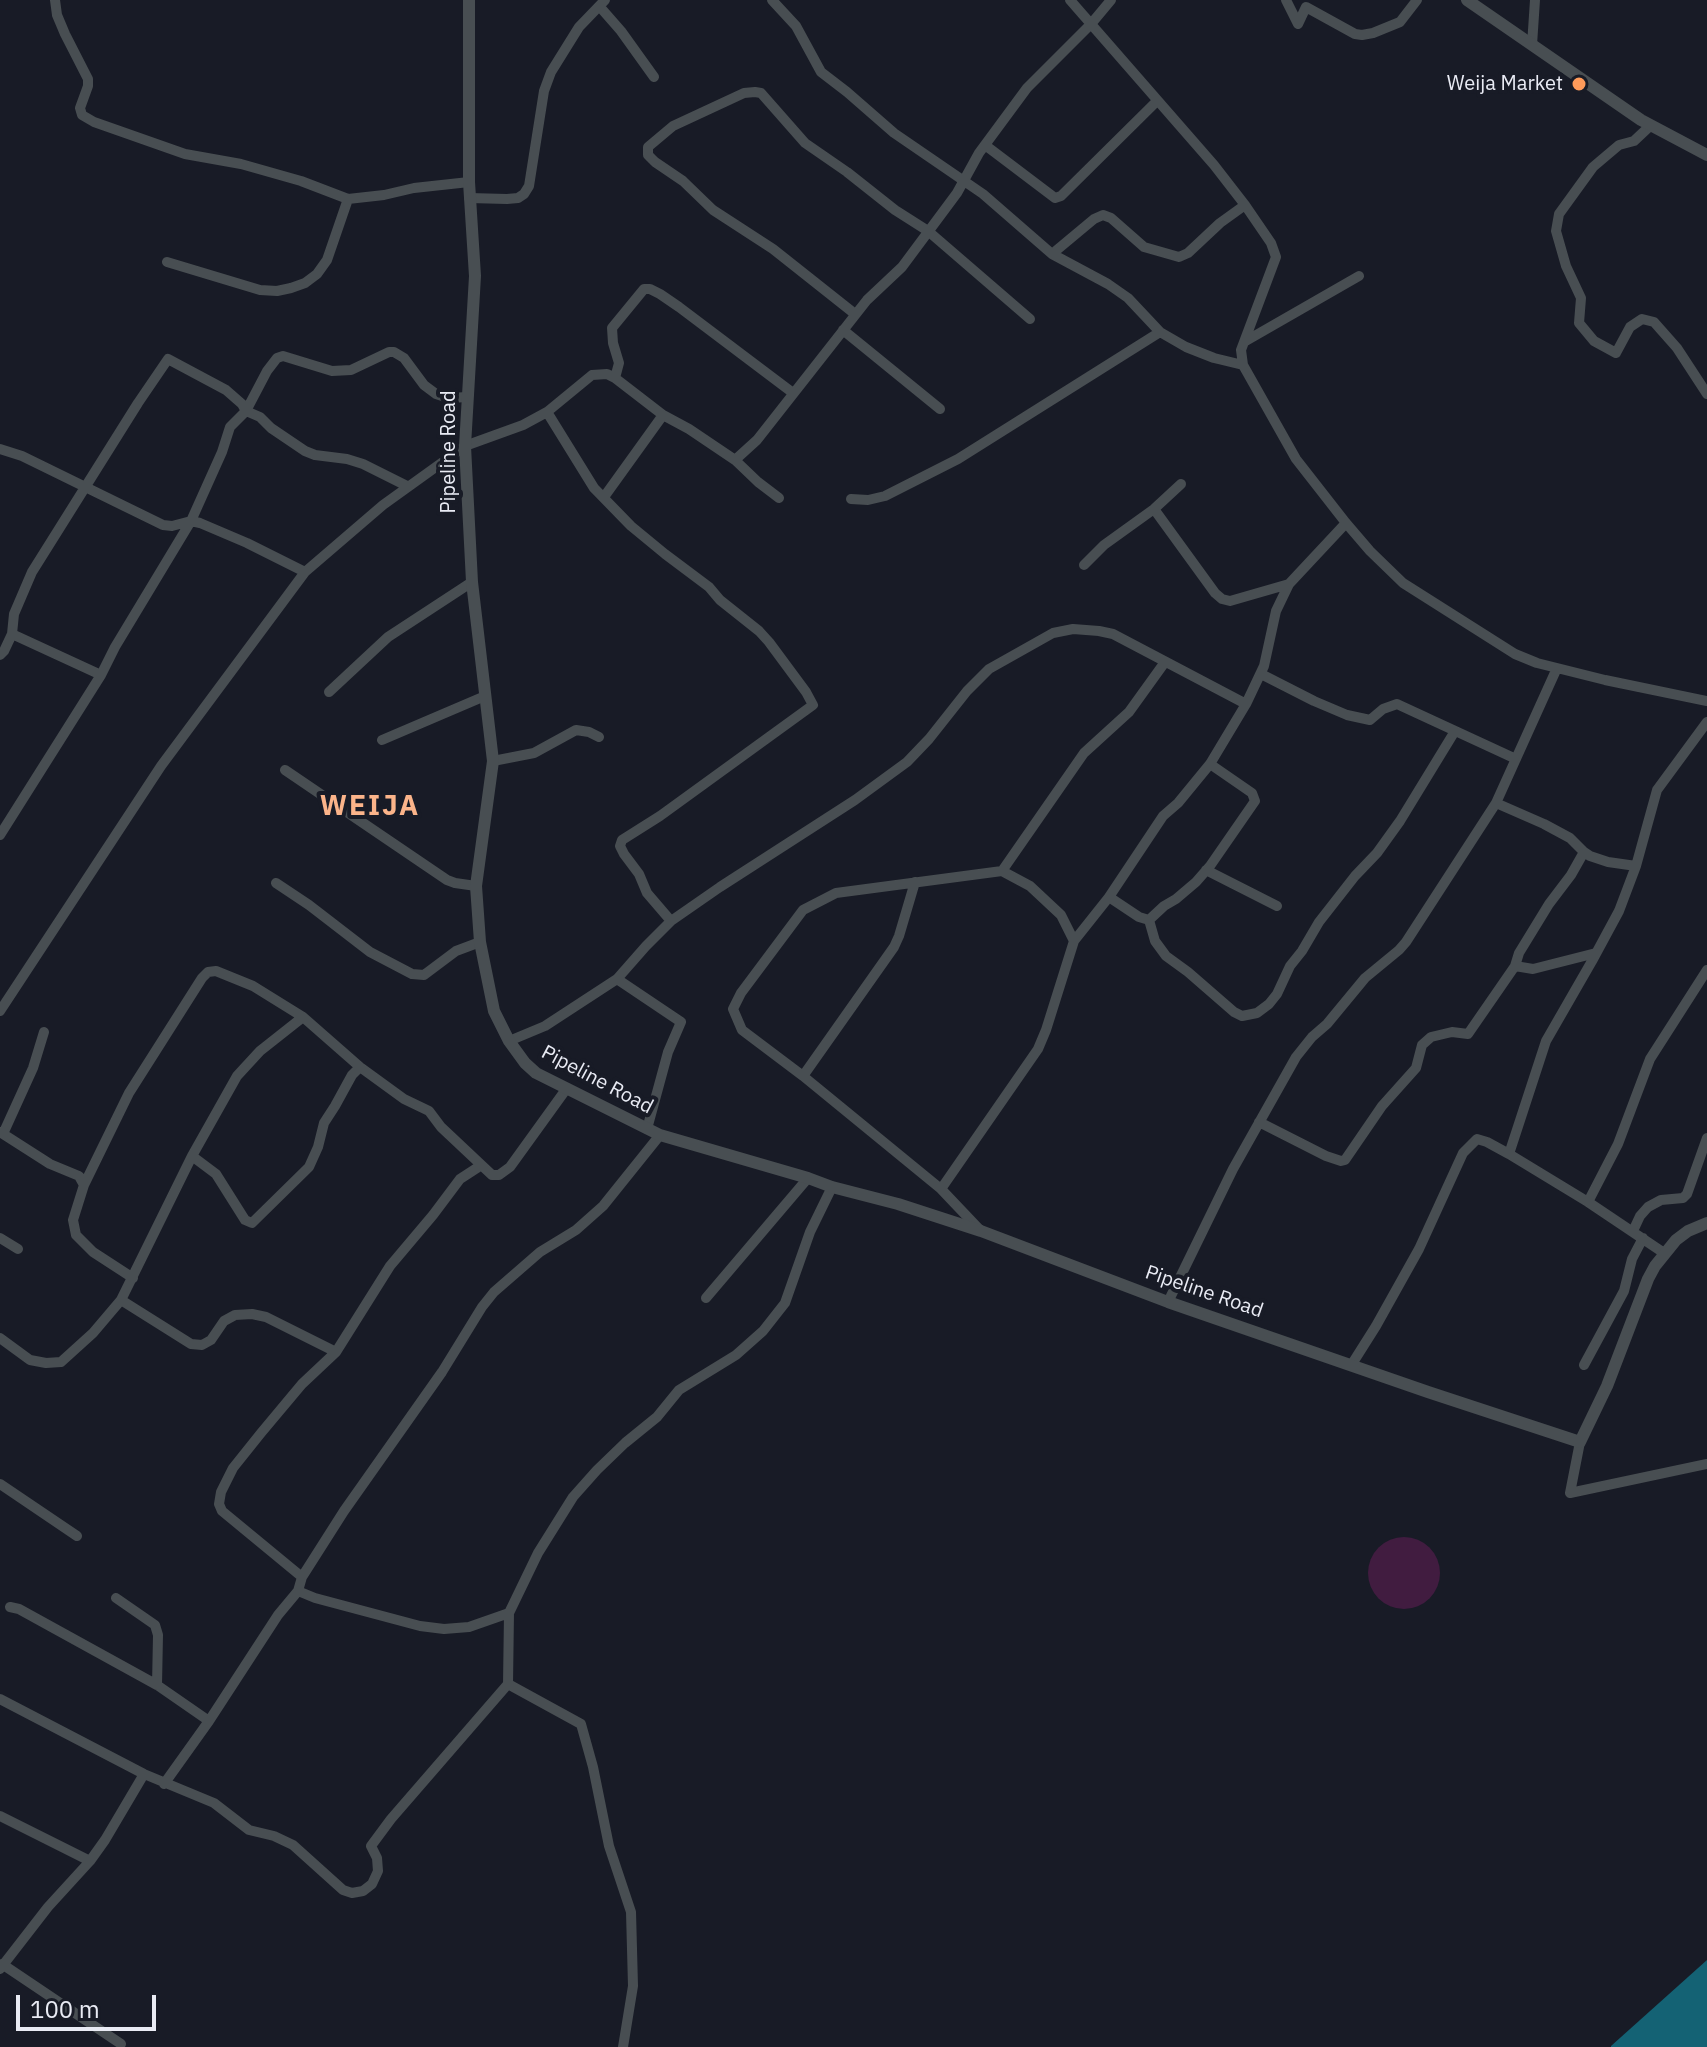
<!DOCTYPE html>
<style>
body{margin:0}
#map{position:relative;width:1707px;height:2047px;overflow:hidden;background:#181b26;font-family:"IBM Plex Sans",sans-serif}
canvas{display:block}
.scale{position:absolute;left:16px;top:1995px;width:140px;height:36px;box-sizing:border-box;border:4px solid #e9ebf4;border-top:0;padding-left:10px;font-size:24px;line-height:28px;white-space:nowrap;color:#e9ebf4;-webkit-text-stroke:6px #181b26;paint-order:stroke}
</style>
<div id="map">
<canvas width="1707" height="2047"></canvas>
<div class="scale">100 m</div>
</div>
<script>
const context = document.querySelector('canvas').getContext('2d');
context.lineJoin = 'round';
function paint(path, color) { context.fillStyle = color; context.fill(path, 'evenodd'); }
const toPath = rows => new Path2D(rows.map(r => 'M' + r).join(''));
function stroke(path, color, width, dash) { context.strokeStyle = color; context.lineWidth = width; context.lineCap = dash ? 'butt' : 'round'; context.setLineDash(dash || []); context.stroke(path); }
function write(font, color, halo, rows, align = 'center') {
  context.font = font + ' "IBM Plex Sans",sans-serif'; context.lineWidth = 8; context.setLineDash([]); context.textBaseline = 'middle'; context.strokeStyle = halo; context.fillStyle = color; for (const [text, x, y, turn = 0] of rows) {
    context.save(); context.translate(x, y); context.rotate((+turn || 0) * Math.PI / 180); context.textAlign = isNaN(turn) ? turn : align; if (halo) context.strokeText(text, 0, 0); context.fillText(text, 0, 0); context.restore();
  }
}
const green = toPath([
 '1368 1573a36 36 0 1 1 72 0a36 36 0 1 1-72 0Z'
]);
const water = toPath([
 [1707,1960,1707,2047,1611,2047,1611,2046]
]);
const minor = toPath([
 [55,0,57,15,65,34,88,79,88,86,80,108,82,115,94,122,185,154,241,164,301,181,348,199,384,195,414,188,469,182],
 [772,0,796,26,821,72,847,92,894,133,983,194,1052,254,1108,284,1128,298,1160,332],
 [1070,0,1214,165,1245,205,1271,243,1276,257,1241,350,1243,365,1296,459,1346,523,1370,551,1403,583,1515,654,1537,663,1605,680,1707,701],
 [1286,0,1298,24,1306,7,1355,34,1362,35,1373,33,1400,22,1417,0],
 [600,7,621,31,654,77],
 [1532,45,1535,0],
 [1651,125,1634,141,1619,145,1593,167,1559,214,1556,231,1566,266,1581,298,1579,323,1594,341,1616,353,1630,327,1642,319,1654,322,1677,348,1707,394],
 [985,145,1055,198,1061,196,1157,101],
 [469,198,507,199,518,198,524,194,529,186,544,91,551,72,579,27,605,0],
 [1052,254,1094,219,1103,215,1111,218,1144,247,1179,257,1188,253,1220,223,1245,205],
 [167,262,260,290,277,291,291,288,305,283,317,274,327,260,348,199],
 [855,314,773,249,713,210,683,181,655,162,648,155,648,147,673,126,744,93,755,92,761,93,805,143,847,172,895,210,928,231,1030,319],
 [843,330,940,409],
 [1244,342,1359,276],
 [615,378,619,363,613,343,612,328,644,289,650,289,660,294,679,307,793,393],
 [547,412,594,488,631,526,665,554,709,587,720,600,759,631,769,642,806,692,813,705,660,816,622,840,620,846,624,854,639,874,647,893,671,921],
 [0,449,22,456,163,525,172,526,191,521,200,523,247,543,305,572],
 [735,460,758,482,779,498],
 [604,497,663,415],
 [851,499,868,500,885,496,958,459,1160,332,1186,347,1214,358,1243,365],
 [1154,509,1215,593,1222,599,1230,601,1289,584],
 [1084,565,1104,545,1154,509,1181,484],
 [12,634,101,675],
 [0,655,4,651,12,634,14,614,32,572,138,403,168,359,226,390,242,404,246,411,260,417,271,428,305,451,315,455,347,459,363,464,407,486],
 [1261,674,1314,701,1347,715,1370,720,1383,709,1397,704,1516,759],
 [329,692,388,637,472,582],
 [382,740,485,696],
 [493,761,534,753,576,730,589,732,599,737],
 [285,770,447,880,455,883,476,886],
 [1496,803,1544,824,1570,838,1584,852,1590,856,1608,862,1636,866],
 [0,835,101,675,115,647,191,521,222,452,230,427,246,411,267,371,277,358,283,356,332,371,351,370,389,352,394,352,404,358,424,385,436,394,448,398,468,397],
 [1206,870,1277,906],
 [1002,871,1084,753,1129,712,1165,662],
 [276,883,309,905,370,952,412,974,424,975,456,951,480,942],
 [1109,897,1139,917,1149,920,1164,906,1176,899,1196,882,1210,866,1255,801,1252,793,1210,764],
 [1149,920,1155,941,1166,956,1188,972,1234,1012,1242,1016,1257,1013,1269,1004,1277,994,1290,966,1302,951,1319,922,1355,876,1377,853,1400,821,1455,731],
 [1515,966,1533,969,1596,953],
 [617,979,681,1022,668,1052,647,1129],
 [0,1011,161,766,305,572,383,505,465,446,523,425,547,412,592,375,607,374,615,378,663,415,689,429,735,460,757,440,867,300,902,267,957,193,979,153,1027,88,1091,24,1111,0],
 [509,1041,545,1026,617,979,646,946,671,921,720,887,855,800,907,762,929,739,967,691,989,669,1053,633,1073,629,1099,631,1113,634,1246,704],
 [803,1076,894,947,899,936,915,882],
 [1259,1122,1326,1156,1341,1161,1345,1160,1382,1106,1416,1068,1422,1045,1431,1037,1452,1032,1468,1034,1515,966,1519,953,1549,904,1571,875,1584,852],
 [0,1132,50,1164,79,1176,84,1185,73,1220,76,1235,93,1252,133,1278],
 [3,1134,33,1068,44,1032],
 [1509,1154,1546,1041,1592,961,1619,911,1636,866,1657,790,1707,722],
 [192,1156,216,1174,245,1220,252,1223,309,1167,318,1147,324,1123,335,1106,352,1075,360,1067],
 [84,1185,129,1093,202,978,208,972,216,971,253,986,303,1017],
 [941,1189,1038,1049,1046,1030,1074,941,1109,897,1163,816,1178,803,1210,764,1246,704,1264,666,1276,611,1289,584,1346,523],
 [1588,1202,1618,1144,1650,1059,1707,970],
 [979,1229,941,1189,803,1076,742,1030,733,1009,741,993,803,910,836,893,1002,871,1030,886,1061,915,1074,941],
 [1633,1231,1640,1216,1648,1207,1661,1200,1683,1198,1687,1194,1707,1138],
 [0,1238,18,1249],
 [706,1298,808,1178],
 [121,1300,191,1344,202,1345,211,1340,224,1321,235,1315,252,1314,266,1317,336,1352],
 [1168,1302,1233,1169,1296,1057,1312,1037,1327,1024,1365,978,1399,950,1406,942,1496,803,1557,668],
 [0,1338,30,1360,46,1363,61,1362,93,1333,121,1300,192,1156,237,1076,260,1051,303,1017,360,1067,404,1099,429,1111,441,1127,492,1175,499,1175,510,1167,567,1088],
 [1352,1364,1376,1326,1419,1249,1463,1153,1477,1139,1487,1142,1509,1154,1588,1202,1664,1253],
 [1584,1365,1624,1291,1632,1259,1643,1238],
 [1580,1442,1570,1493,1707,1464],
 [0,1484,77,1536],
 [302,1577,222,1511,219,1504,221,1492,233,1468,261,1433,302,1384,336,1352,390,1266,433,1215,460,1179,480,1166],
 [298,1591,315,1598,420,1626,444,1629,469,1627,509,1613],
 [116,1598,155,1625,158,1635,157,1685],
 [10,1607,19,1609,157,1685,209,1721],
 [0,1699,144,1774,214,1803,249,1830,274,1836,293,1845,343,1890,352,1893,363,1891,372,1884,378,1871,377,1858,371,1846,391,1819,508,1684],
 [164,1784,209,1721,278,1615,298,1591,302,1577,344,1511,442,1372,482,1307,494,1292,540,1252,576,1230,603,1206,660,1135],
 [0,1816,90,1861],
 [2,1964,121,2044],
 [0,1969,48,1907,90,1861,105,1840,144,1774],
 [623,2047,633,1986,631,1912,609,1846,593,1767,581,1724,508,1684,509,1613,538,1553,573,1497,597,1470,625,1443,657,1417,679,1390,736,1355,763,1331,785,1303,810,1232,832,1187]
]);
const tertiary = toPath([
 [469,0,469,182,475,276,465,446,472,582,493,761,476,886,480,942,494,1011,509,1041,525,1063,536,1073,660,1135,808,1178,832,1187,898,1204,981,1231,1168,1302,1428,1392,1580,1442,1607,1386,1648,1279,1655,1266,1676,1240,1688,1231,1707,1223],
 [1467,0,1641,120,1707,155]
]);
const markers = [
 [1579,84,8,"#ff9b5a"]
];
const poiNames = [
 ["Weija Market",1563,84]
];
const streetNames = [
 ["Pipeline Road",449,452,-90],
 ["Pipeline Road",597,1080,28],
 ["Pipeline Road",1204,1292,19]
];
const districtNames = [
 ["WEIJA",370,807]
];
paint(green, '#411c40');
paint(water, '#146274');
stroke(minor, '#484e52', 10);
stroke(tertiary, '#484e52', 12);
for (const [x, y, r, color] of markers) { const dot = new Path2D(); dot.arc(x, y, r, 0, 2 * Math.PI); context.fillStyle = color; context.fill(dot); stroke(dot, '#181b26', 3); }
write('20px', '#e9ebf4', '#181b26', poiNames, 'right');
write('20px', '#e9ebf4', '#181b26', streetNames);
context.letterSpacing = '2px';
write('bold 28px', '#fbb48a', '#181b26', districtNames);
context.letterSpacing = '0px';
</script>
